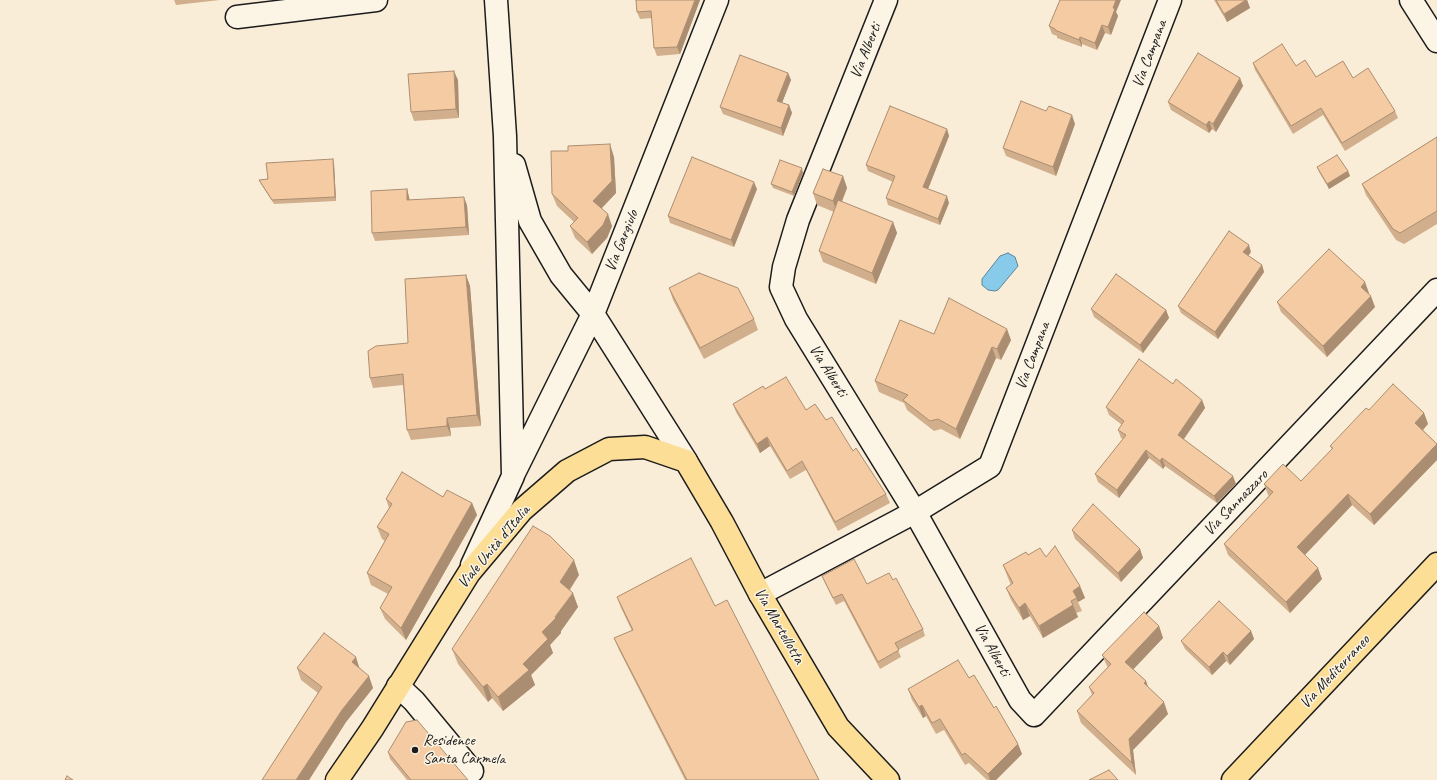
<!DOCTYPE html>
<meta charset="utf-8">
<style>
body{margin:0}
canvas{display:block;background:#faedd8}
</style>
<canvas width="1437" height="780"></canvas>
<script>
const context = document.querySelector('canvas').getContext('2d');
context.lineJoin = 'round';
function paint(path, color) { context.fillStyle = color; context.fill(path, 'evenodd'); }
const toPath = rows => new Path2D(rows.map(r => 'M' + r).join(''));
function stroke(path, color, width, dash) { context.strokeStyle = color; context.lineWidth = width; context.lineCap = dash ? 'butt' : 'round'; context.setLineDash(dash || []); context.stroke(path); }
function write(font, color, halo, rows, align = 'center') {
  context.font = font + ' Caveat,sans-serif'; context.lineWidth = 3; context.setLineDash([]); context.textBaseline = 'middle'; context.strokeStyle = halo; context.fillStyle = color; for (const [text, x, y, turn = 0] of rows) {
    context.save(); context.translate(x, y); context.rotate((+turn || 0) * Math.PI / 180); context.textAlign = isNaN(turn) ? turn : align; if (halo) context.strokeText(text, 0, 0); context.fillText(text, 0, 0); context.restore();
  }
}
const water = toPath([
 [1008,253,1015,257,1018,266,998,290,995,291,988,290,982,285,982,279,1000,256,1008,253]
]);
const minor = toPath([
 [886,0,798,220,784,267,781,287,796,319,915,512,1020,700,1034,715,1437,290],
 [1411,0,1437,41],
 [237,17,376,0],
 [514,165,530,221,561,275,593,314,686,461],
 [514,473,593,314,717,0],
 [472,565,513,476,505,136,496,0],
 [760,594,915,512,990,466,1170,0],
 [398,686,414,701,472,771]
]);
const major = toPath([
 [337,780,372,729,469,573,522,510,567,471,609,449,645,447,686,461,722,522,760,594,838,727,888,780],
 [1233,780,1437,564]
]);
const wall = toPath([
 [174,0,220,0,176,5],
 [636,0,700,0,680,54,657,56,654,48,652,18,640,19,637,12],
 [1214,0,1247,0,1250,8,1227,22],
 [1116,12,1118,16,1111,35,1105,33,1097,50,1082,44,1082,47,1057,38,1057,36,1052,34,1049,26],
 [1253,63,1296,66,1316,77,1353,78,1395,111,1398,118,1345,151,1323,115,1293,134,1255,70],
 [788,73,791,80,782,103,789,105,792,113,783,136,723,114,720,107],
 [1240,78,1243,86,1216,132,1212,129,1209,133,1171,110,1168,102],
 [458,80,459,118,414,121,411,112],
 [1075,124,1056,176,1006,156,1003,148],
 [947,129,949,136,928,189,949,203,940,225,888,205,886,198,893,182,868,171,866,165],
 [1437,137,1437,224,1404,244,1396,240,1366,195,1362,184],
 [614,157,616,193,602,208,612,226,607,238,592,254,575,238,570,226,574,222,557,206,552,194],
 [334,163,336,201,274,204,261,184,259,180,268,179],
 [1317,167,1348,171,1350,176,1329,189,1319,172],
 [803,173,794,196,773,188,771,184],
 [843,176,847,188,842,202,893,222,897,233,876,284,823,262,819,251,834,212,817,205,813,193],
 [407,189,409,197,410,200,467,205,469,235,375,241,372,233],
 [757,189,734,247,670,223,668,216],
 [1251,252,1248,256,1262,265,1264,272,1218,339,1181,313,1178,306],
 [466,275,470,286,481,426,450,428,451,436,411,440,407,430,403,385,373,388,370,378,408,343],
 [669,288,754,319,758,330,704,359,673,300],
 [1369,293,1368,294,1375,307,1327,357,1281,312,1277,302],
 [1091,309,1166,310,1169,318,1143,353,1094,317],
 [934,334,1011,340,1001,360,996,358,960,439,941,429,934,431,907,410,904,403,879,392,875,381],
 [1173,384,1202,400,1205,408,1184,439,1236,484,1217,503,1165,466,1163,469,1149,458,1119,498,1098,482,1095,474,1123,439,1121,438,1118,430,1122,425,1109,415,1106,407],
 [765,389,806,410,826,420,853,451,886,494,890,503,838,531,806,470,790,479,770,446,760,453,736,412,733,404],
 [1369,410,1424,413,1428,424,1423,430,1437,444,1437,460,1374,525,1352,505,1305,555,1322,579,1290,613,1228,555,1224,544,1269,496,1268,495,1264,484,1301,481,1332,449,1330,446],
 [443,497,472,503,477,515,406,640,385,619,380,608,388,594,371,585,367,573,385,541,382,539,377,527,389,508,386,499],
 [1072,530,1140,549,1143,558,1121,582,1075,539],
 [1028,555,1046,557,1080,586,1085,598,1078,602,1082,611,1076,613,1078,617,1043,638,1030,616,1023,620,1011,600,1006,588,1011,585,1008,578,1003,565],
 [579,575,570,590,578,607,561,631,561,633,550,645,553,653,531,675,535,685,503,711,492,698,488,702,458,664,452,649],
 [822,576,867,584,893,580,923,629,925,636,898,650,901,657,880,669,844,601,836,605,825,583],
 [617,597,715,606,819,780,685,780,619,650,614,638,632,631,621,608],
 [1159,626,1163,638,1133,669,1146,681,1148,687,1168,714,1133,750,1136,775,1081,723,1077,711,1092,695,1089,687,1108,667,1107,666,1102,655],
 [1251,631,1254,639,1230,665,1226,661,1212,675,1185,649,1181,641],
 [297,668,360,668,373,688,346,722,309,780,262,780,318,693,301,680],
 [969,678,994,708,1018,744,1022,754,996,780,987,780,969,763,965,765,944,730,936,734,926,716,923,718,912,700,908,689],
 [388,752,468,780,407,780,390,759]
]);
const shadedWall = toPath([
 [695,0,700,0,680,54,677,47],
 [1116,0,1121,0,1116,12,1118,16,1111,35,1108,27,1113,8],
 [1246,0,1247,0,1250,8,1227,22,1224,14],
 [1102,25,1105,33,1097,50,1095,43],
 [1080,37,1082,44,1082,47,1079,40],
 [454,71,458,80,459,118,456,109],
 [788,73,791,80,780,108,777,101],
 [1240,78,1243,86,1216,132,1213,124],
 [789,105,792,113,783,136,781,128],
 [1072,115,1075,124,1056,176,1053,167],
 [1209,121,1212,129,1209,133,1206,125],
 [947,129,949,136,926,194,923,187],
 [610,144,614,157,616,193,597,213,593,201],
 [333,159,334,163,336,201,335,197],
 [802,168,803,173,794,196,792,192],
 [1348,171,1350,176,1329,189,1327,184],
 [843,176,847,188,837,213,833,201],
 [754,182,757,189,734,247,731,240],
 [407,189,409,197,410,208,407,200],
 [947,196,949,203,940,225,938,219],
 [464,197,467,205,469,235,466,227],
 [608,214,612,226,607,238,592,254,587,242],
 [893,222,897,233,876,284,872,273],
 [1249,245,1251,252,1246,259,1243,252],
 [1262,265,1264,272,1218,339,1215,332],
 [466,275,470,286,481,426,477,415],
 [1365,282,1369,293,1365,297,1361,287],
 [1371,296,1375,307,1327,357,1323,346],
 [1166,310,1169,318,1143,353,1140,345],
 [1007,329,1011,340,1001,360,997,349],
 [992,347,996,358,960,439,956,429],
 [1202,400,1205,408,1181,443,1178,435],
 [1424,413,1428,424,1419,434,1415,423],
 [447,418,450,428,451,436,447,426],
 [767,437,770,446,760,453,757,444],
 [1437,444,1437,460,1374,525,1370,514],
 [1146,450,1149,458,1119,498,1117,490],
 [1162,458,1165,466,1163,469,1160,461],
 [1233,476,1236,484,1217,503,1214,496],
 [1348,494,1352,505,1301,559,1297,547],
 [472,503,477,515,406,640,401,628],
 [1140,549,1143,558,1121,582,1118,573],
 [574,560,579,575,565,596,560,582],
 [1318,568,1322,579,1290,613,1286,602],
 [1080,586,1085,598,1078,602,1073,591],
 [573,593,578,607,561,631,561,633,550,645,553,653,531,675,535,685,503,711,498,697,523,664,542,632,555,617],
 [1025,603,1030,616,1023,620,1019,608],
 [1073,605,1078,617,1043,638,1039,626],
 [1159,626,1163,638,1129,674,1125,662],
 [1251,631,1254,639,1230,665,1227,656],
 [1223,652,1226,661,1212,675,1209,667],
 [356,657,360,670,352,662],
 [369,676,373,688,346,722,309,780,296,780,342,710],
 [1146,681,1150,693,1144,683],
 [487,684,492,698,488,702,483,687],
 [1164,702,1168,714,1133,750,1136,775,1132,763,1129,739],
 [922,705,926,716,923,718,919,707],
 [1018,744,1022,754,996,780,990,780,988,774]
]);
const building = toPath([
 [636,0,695,0,677,47,654,48,651,11,637,12,636,0],
 [1060,0,1116,0,1113,8,1115,9,1108,27,1102,25,1095,43,1080,37,1079,40,1055,30,1055,29,1049,26,1060,0],
 [1216,0,1246,0,1224,14,1216,0],
 [1282,44,1296,66,1305,60,1316,77,1343,61,1353,78,1368,68,1395,111,1342,143,1321,108,1291,126,1253,63,1282,44],
 [1198,53,1240,78,1213,124,1209,121,1206,125,1168,102,1198,53],
 [740,55,788,73,777,101,789,105,781,128,720,107,740,55],
 [454,71,456,109,411,112,408,74,454,71],
 [1021,101,1046,111,1049,106,1072,115,1053,167,1003,148,1021,101],
 [890,106,947,129,923,187,947,196,938,219,886,198,895,176,866,165,890,106],
 [1437,137,1437,211,1400,233,1393,229,1362,184,1437,137],
 [610,144,612,181,593,201,608,214,603,225,587,242,570,226,578,218,552,194,551,151,568,151,568,146,610,144],
 [1337,155,1348,171,1327,184,1317,167,1337,155],
 [692,157,754,182,731,240,668,216,692,157],
 [333,159,335,197,272,200,259,180,268,179,266,163,333,159],
 [780,160,802,168,792,192,771,184,780,160],
 [823,169,843,176,833,201,813,193,823,169],
 [407,189,407,200,464,197,466,227,372,233,371,191,407,189],
 [838,200,893,222,872,273,819,251,838,200],
 [1229,231,1249,245,1243,252,1262,265,1215,332,1178,306,1229,231],
 [1329,249,1365,282,1361,287,1371,296,1323,346,1277,302,1329,249],
 [699,273,738,288,754,319,700,348,669,288,699,273],
 [1116,274,1166,310,1140,345,1091,309,1116,274],
 [466,275,477,415,447,418,447,426,407,430,403,374,370,378,368,351,376,346,408,343,405,279,466,275],
 [949,298,1007,329,997,349,992,347,956,429,938,419,930,421,903,400,908,395,875,381,900,320,934,334,949,298],
 [1139,359,1173,384,1176,379,1202,400,1178,435,1233,476,1214,496,1162,458,1160,461,1146,450,1117,490,1095,474,1126,435,1118,430,1124,421,1106,407,1139,359],
 [786,377,806,410,815,404,826,420,832,417,853,451,856,448,886,494,835,522,802,461,787,471,767,437,757,444,733,404,763,386,765,389,786,377],
 [1393,384,1424,413,1415,423,1437,444,1370,514,1348,494,1297,547,1318,568,1286,602,1224,544,1273,492,1264,484,1283,464,1301,481,1333,448,1330,446,1366,408,1369,410,1393,384],
 [402,472,443,497,447,490,472,503,401,628,380,608,392,587,367,573,389,534,377,527,392,504,386,499,402,472],
 [1093,504,1140,549,1118,573,1072,530,1093,504],
 [533,526,550,536,574,560,560,582,573,593,555,617,556,618,542,632,548,639,523,664,529,670,498,697,487,684,483,687,452,649,533,526],
 [1055,546,1080,586,1073,591,1077,598,1071,601,1073,605,1039,626,1025,603,1019,608,1006,588,1013,583,1003,565,1026,552,1028,555,1040,548,1046,557,1055,546],
 [691,558,715,606,727,600,819,780,687,780,614,638,633,630,617,597,691,558],
 [854,559,867,584,889,573,893,580,896,578,923,629,895,643,899,650,878,662,842,594,833,598,822,576,854,559],
 [1219,601,1251,631,1227,656,1223,652,1209,667,1181,641,1219,601],
 [1144,612,1159,626,1125,662,1146,681,1144,683,1164,702,1129,739,1132,763,1077,711,1094,693,1089,687,1111,664,1102,655,1144,612],
 [324,633,356,657,352,662,369,676,342,710,296,780,262,780,322,687,297,668,324,633],
 [958,660,969,678,974,675,994,708,996,706,1018,744,988,774,965,753,962,755,940,719,932,723,922,705,919,707,908,689,958,660],
 [417,720,468,780,411,780,388,752,406,722,417,720],
 [1109,770,1118,780,1089,780,1109,770],
 [67,776,73,780,65,780,67,776]
]);
const markers = [
 [415,750,4,"#1c1c1c"]
];
const streetNames = [
 ["Via Alberti",866,51,-68],
 ["Via Campana",1150,54,-69],
 ["Via Gargiulo",622,241,-68],
 ["Via Campana",1033,356,-69],
 ["Via Alberti",828,371,58],
 ["Via Sannazzaro",1236,503,-46],
 ["Viale Unità d'Italia",494,547,-50],
 ["Via Martellotta",779,626,60],
 ["Via Alberti",992,650,61],
 ["Via Mediterraneo",1335,672,-47]
];
const poiNames = [
 ["Residence",423,741],
 ["Santa Carmela",423,759]
];
paint(water, '#88cae9');
stroke(water, '#5d8497', 1);
stroke(minor, '#1c1c1c', 25);
stroke(major, '#1c1c1c', 25);
stroke(minor, '#fcf5e5', 22);
stroke(major, '#fcde96', 22);
paint(wall, '#d2af8c');
paint(shadedWall, '#ab8e72');
paint(building, '#f4cba3');
stroke(building, '#ab8e72', 1);
for (const [x, y, r, color] of markers) { const dot = new Path2D(); dot.arc(x, y, r, 0, 2 * Math.PI); context.fillStyle = color; context.fill(dot); stroke(dot, '#fcf5e5', 1.5); }
write('16px', '#1c1c1c', '#fcf5e5', streetNames);
write('16px', '#1c1c1c', '#fcf5e5', poiNames, 'left');
</script>
